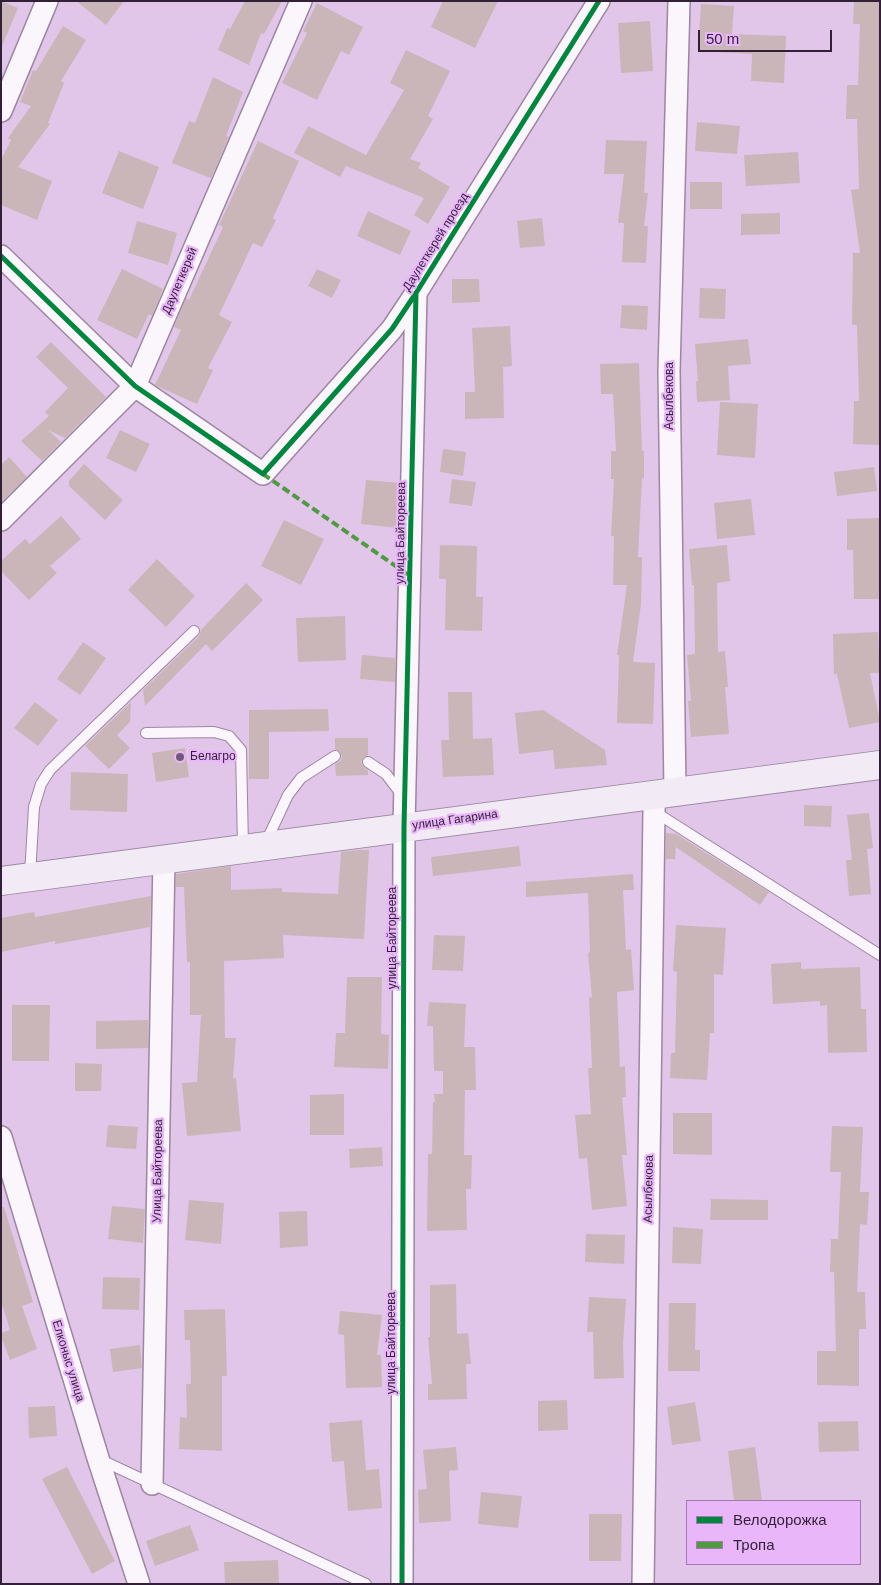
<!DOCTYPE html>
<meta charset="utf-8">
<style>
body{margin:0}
#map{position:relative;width:881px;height:1585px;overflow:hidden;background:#e1c6ea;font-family:Helvetica,sans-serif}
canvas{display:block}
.frame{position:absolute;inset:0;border:2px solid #321f38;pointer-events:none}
.legend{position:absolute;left:686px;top:1500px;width:175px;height:65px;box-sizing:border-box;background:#e9b7f9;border:1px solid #a07aac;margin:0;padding:6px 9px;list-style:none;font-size:15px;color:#321f38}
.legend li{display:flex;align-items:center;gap:10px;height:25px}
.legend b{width:25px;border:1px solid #a07aac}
.scale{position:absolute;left:698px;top:30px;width:134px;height:22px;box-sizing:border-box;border:2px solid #321f38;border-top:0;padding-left:6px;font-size:15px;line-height:18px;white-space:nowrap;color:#321f38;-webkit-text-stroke:4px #e9b7f9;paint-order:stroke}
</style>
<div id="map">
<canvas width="881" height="1585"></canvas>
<div class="frame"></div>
<ul class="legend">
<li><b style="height:6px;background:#00873e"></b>Велодорожка</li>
<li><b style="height:6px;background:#509a44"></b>Тропа</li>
</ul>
<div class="scale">50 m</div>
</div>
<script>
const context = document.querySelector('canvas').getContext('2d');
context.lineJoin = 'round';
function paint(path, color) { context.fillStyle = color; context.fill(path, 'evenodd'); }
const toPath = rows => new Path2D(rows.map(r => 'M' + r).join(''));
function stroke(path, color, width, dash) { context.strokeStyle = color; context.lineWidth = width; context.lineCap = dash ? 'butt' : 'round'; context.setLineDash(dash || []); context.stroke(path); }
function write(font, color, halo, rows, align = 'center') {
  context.font = font + ' Helvetica,sans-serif'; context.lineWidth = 4.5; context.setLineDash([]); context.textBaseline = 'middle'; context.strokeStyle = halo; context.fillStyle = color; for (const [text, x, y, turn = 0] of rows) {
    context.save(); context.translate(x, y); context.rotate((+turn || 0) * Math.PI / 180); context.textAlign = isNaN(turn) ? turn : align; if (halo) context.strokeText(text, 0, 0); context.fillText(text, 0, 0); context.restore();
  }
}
const building = toPath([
 [1,1,18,8,2,46,1,46],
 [76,1,124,1,106,25],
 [245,1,282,1,264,34,261,33,249,65,218,50,227,28,230,29],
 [443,1,498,1,475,48,431,27],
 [854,1,880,1,880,445,853,444,854,401,859,401,857,325,852,325,853,253,860,253,851,190,859,189,857,119,846,119,847,85,858,85,860,24,853,24],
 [317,3,363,27,349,55,341,51,317,100,282,83,307,33,303,31],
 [701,4,734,6,732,34,786,36,784,83,751,81,752,54,698,51],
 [650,21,653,71,621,73,618,23],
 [63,26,86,40,61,81,64,83,48,123,50,124,18,167,52,181,37,220,1,205,1,160,11,140,8,138,31,106,20,102,33,70,36,71],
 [406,50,450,71,428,116,433,119,410,159,421,163,418,168,450,187,428,224,414,215,424,198,346,166,340,177,294,153,308,126,366,155,404,90,390,83],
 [213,77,243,92,226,136,229,137,211,178,172,163,189,121,195,123],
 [697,122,740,126,737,154,695,151],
 [606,140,647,141,644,193,648,193,644,226,648,226,646,263,622,262,624,223,618,223,624,174,604,174],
 [258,141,299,161,273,218,276,220,262,247,253,243,219,315,232,322,208,368,213,370,197,404,155,385,181,330,174,327,186,298,189,300,223,227,219,225],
 [119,151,159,167,143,209,102,193],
 [798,152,800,183,746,186,744,155],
 [690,182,722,182,722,209,690,209],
 [368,211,411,231,400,255,357,236],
 [780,213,780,234,741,235,741,214],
 [542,218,545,246,520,248,517,221],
 [137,221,177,233,168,265,128,253],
 [122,269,163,289,152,316,149,314,137,339,97,320],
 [317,269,341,280,332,298,308,286],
 [452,279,479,279,480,302,452,303],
 [700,288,726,289,725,319,699,318],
 [622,305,648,306,647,330,620,328],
 [510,326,512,366,503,367,504,418,465,419,465,392,475,392,472,328],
 [748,339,751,364,728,366,730,400,697,402,696,381,698,381,695,344],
 [51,342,106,397,65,438,48,430,61,442,42,461,21,441,49,416,45,412,68,388,36,357],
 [639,363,642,451,644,451,644,478,642,478,638,557,642,557,641,604,633,662,655,663,653,724,617,723,619,655,617,655,627,585,613,585,614,536,611,536,614,479,611,479,611,451,616,451,613,394,601,394,600,364],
 [720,402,758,404,755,458,717,455],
 [120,430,150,444,136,472,106,458],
 [443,449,466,452,463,476,440,472],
 [9,457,27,477,1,502,1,465],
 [84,464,123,500,105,520,69,486,69,481],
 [874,467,877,491,837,496,834,472],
 [452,479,476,482,472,506,449,503],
 [366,480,399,483,397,528,361,524],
 [751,499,755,535,717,539,714,503],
 [61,516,81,539,50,566,57,573,29,600,1,571,1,561,25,539,30,544],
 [880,518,880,599,854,599,853,550,847,550,847,519],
 [284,520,324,539,301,585,261,566],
 [440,545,477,546,476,597,483,597,482,631,445,630,446,579,439,579],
 [727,545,730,581,717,583,718,652,725,651,728,687,725,687,729,734,691,737,688,701,691,701,687,655,695,654,694,585,692,585,689,549],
 [157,559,195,596,166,627,128,590],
 [246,583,263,600,212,651,206,644,145,706,143,690,199,636,201,630],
 [345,616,346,660,298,662,296,618],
 [878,632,880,673,870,673,880,722,849,728,837,674,834,674,833,634],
 [83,642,106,658,80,695,57,679],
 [362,655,395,658,395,682,360,679],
 [448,692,472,692,473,739,492,738,494,775,443,777,441,740,449,740],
 [35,702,58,720,38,746,14,728],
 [131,702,130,722,117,735,130,748,109,769,85,746],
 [328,709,329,731,269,732,269,779,249,779,249,710],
 [543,710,605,750,607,765,555,769,553,750,519,754,515,713],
 [335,738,368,738,368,755,363,758,361,762,362,765,368,770,368,775,336,776,335,764,341,760,342,756,340,752,335,749],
 [185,748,189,777,156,782,152,753],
 [71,772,128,774,127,812,70,810],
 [804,805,832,806,831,827,804,826],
 [869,813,873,848,867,849,871,894,849,896,846,860,852,860,847,815],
 [666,833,676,834,769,892,760,905,676,847,675,859,666,859],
 [519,846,521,866,433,876,431,857],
 [359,850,369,850,364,939,283,935,284,958,224,961,225,1038,236,1038,233,1078,236,1078,241,1131,187,1136,182,1083,197,1082,201,1015,190,1015,190,962,187,962,184,887,176,887,176,874,231,866,231,890,282,888,282,892,338,894,341,852],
 [633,874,634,890,623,890,626,950,631,949,634,990,617,992,620,1067,625,1066,626,1097,622,1097,627,1155,622,1155,627,1206,592,1210,587,1158,579,1159,575,1115,591,1114,588,1068,592,1068,589,998,592,997,588,953,590,952,588,893,526,897,526,882],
 [151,896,150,927,55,944,55,941,1,952,1,918,34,912,35,917],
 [676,925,726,928,723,975,714,974,714,1033,710,1033,707,1080,670,1078,671,1053,675,1053,677,972,673,971],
 [434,935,465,936,463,971,432,970],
 [801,962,801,969,860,967,861,1009,866,1009,867,1052,828,1053,827,1005,820,1006,820,1001,773,1004,771,964],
 [347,977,382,977,381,1034,389,1035,388,1069,334,1067,336,1033,345,1033],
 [429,1002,466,1004,464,1047,475,1047,476,1090,465,1090,464,1155,472,1155,471,1189,466,1189,467,1230,427,1231,428,1154,432,1154,433,1102,435,1102,434,1094,443,1094,443,1071,434,1071,433,1026,427,1026],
 [12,1005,50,1005,49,1061,12,1061],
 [148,1020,148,1048,96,1049,96,1021],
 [75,1063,102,1064,101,1091,75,1091],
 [344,1094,344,1135,310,1135,310,1095],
 [673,1113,712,1113,712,1155,673,1154],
 [108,1125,138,1127,136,1149,106,1147],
 [832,1126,863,1127,860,1192,869,1192,867,1225,860,1224,857,1292,865,1292,866,1329,859,1329,859,1386,817,1385,817,1351,836,1351,834,1272,830,1272,831,1239,838,1239,841,1172,830,1172],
 [382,1147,383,1166,350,1168,349,1149],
 [711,1199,768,1200,768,1220,710,1220],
 [189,1200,224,1203,221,1244,185,1240],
 [112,1206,145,1209,143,1243,108,1239],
 [1,1207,4,1207,33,1302,22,1306,37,1349,10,1360,1,1336,1,1333,10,1330,1,1301],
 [307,1211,308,1246,280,1248,279,1212],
 [673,1227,703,1229,701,1264,672,1263],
 [586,1234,625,1235,624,1264,585,1262],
 [103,1277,140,1278,139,1310,102,1309],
 [456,1284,457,1334,468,1333,471,1364,466,1364,467,1399,428,1400,428,1384,432,1384,428,1337,430,1337,430,1285],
 [589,1297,626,1299,623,1344,624,1378,594,1379,593,1332,587,1332],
 [669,1303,696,1303,695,1350,700,1350,700,1371,668,1371],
 [225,1309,227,1376,222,1376,222,1451,179,1449,180,1417,187,1418,186,1384,191,1384,190,1340,185,1340,184,1310],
 [340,1311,382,1315,377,1355,381,1355,382,1387,346,1388,344,1335,338,1334],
 [140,1345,142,1368,113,1372,110,1349],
 [567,1400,568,1430,538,1431,538,1401],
 [695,1402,701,1441,672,1445,667,1407],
 [55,1406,57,1436,29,1438,28,1407],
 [362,1420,366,1470,379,1469,382,1508,348,1511,344,1461,332,1462,329,1423],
 [858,1421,859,1451,819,1452,818,1422],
 [456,1447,458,1470,449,1471,451,1521,419,1523,418,1490,427,1489,423,1450],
 [755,1447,762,1501,734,1501,728,1451],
 [67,1467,115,1561,92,1574,42,1479],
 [481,1492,522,1496,518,1528,478,1524],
 [589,1514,622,1514,621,1561,589,1561],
 [190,1525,199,1550,155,1566,146,1541],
 [278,1560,279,1584,225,1584,224,1562]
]);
const service = toPath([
 [146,733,214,732,229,736,241,750,243,847],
 [368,762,386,774,402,795],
 [655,812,880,955],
 [266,842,288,795,301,778,335,756],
 [30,875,34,807,41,784,50,770,194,631],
 [99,1459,366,1584]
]);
const minor = toPath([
 [1,111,47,1],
 [1,256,135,386,263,474,392,329,416,293,599,1],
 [1,520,135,386,301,1],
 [675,791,669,371,679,1],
 [1,1137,98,1458,139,1584],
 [152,1484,164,859],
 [402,1584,404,827,416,293],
 [643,1584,654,811,655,794]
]);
const secondary = toPath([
 [1,881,880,765]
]);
const quiet = toPath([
 [263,474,410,576]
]);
const cycleway = toPath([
 [1,256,135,386,263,474,392,329,416,293,599,1],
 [402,1584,404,827,416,293]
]);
const markers = [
 [180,757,5,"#6f5976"]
];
const streetNames = [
 ["Даулеткерей проезд",436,242,-58],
 ["Даулеткерей",180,281,-67],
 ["Асылбекова",670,396,-90],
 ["улица Байтореева",401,533,-89],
 ["улица Гагарина",455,820,-8],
 ["улица Байтореева",393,938,-90],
 ["Улица Байтореева",158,1171,-89],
 ["Асылбекова",649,1189,-89],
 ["улица Байтореева",392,1343,-90],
 ["Елконыс улица",68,1361,73]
];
const poiNames = [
 ["Белагро",190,757]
];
paint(building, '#cab6b8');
stroke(service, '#9b87a1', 12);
stroke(minor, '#9b87a1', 24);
stroke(secondary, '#9b87a1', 30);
stroke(service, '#faf6fc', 10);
stroke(minor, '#faf6fc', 21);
stroke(secondary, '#f2ebf5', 28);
stroke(quiet, '#509a44', 4, [8, 4]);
stroke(cycleway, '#00873e', 5);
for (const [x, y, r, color] of markers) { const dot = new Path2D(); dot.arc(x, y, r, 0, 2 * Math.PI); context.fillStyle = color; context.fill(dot); stroke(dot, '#e9b7f9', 2); }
write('12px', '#321f38', '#e9b7f9', streetNames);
write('12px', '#321f38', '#e9b7f9', poiNames, 'left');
</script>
